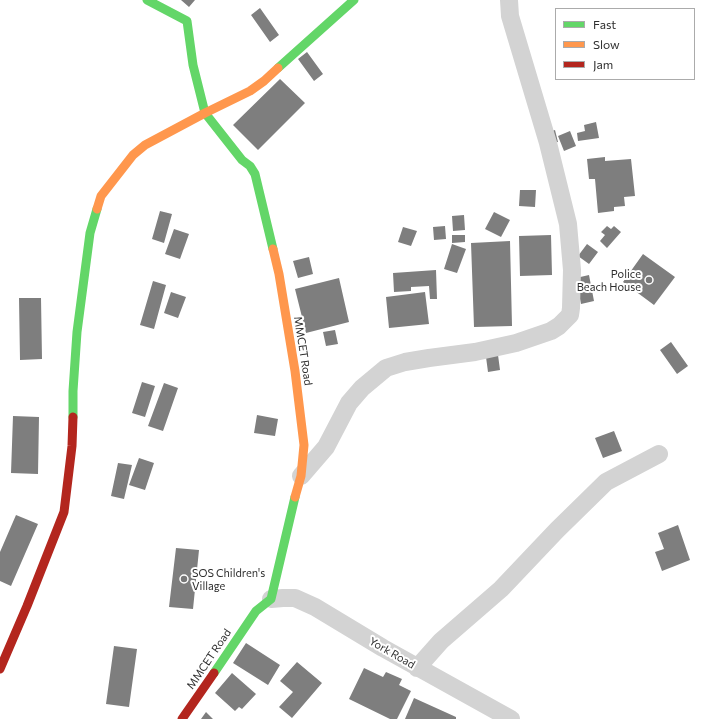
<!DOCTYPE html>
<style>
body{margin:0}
#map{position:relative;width:703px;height:719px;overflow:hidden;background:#fff;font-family:Commissioner,sans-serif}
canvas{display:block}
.legend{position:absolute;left:555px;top:8px;width:140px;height:72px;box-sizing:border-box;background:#fff;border:1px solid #ababab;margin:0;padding:5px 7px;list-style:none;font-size:12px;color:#2e2e2e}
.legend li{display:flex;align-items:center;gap:8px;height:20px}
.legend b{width:20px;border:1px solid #ababab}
</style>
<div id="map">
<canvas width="703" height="719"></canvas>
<ul class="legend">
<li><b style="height:5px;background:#63d668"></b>Fast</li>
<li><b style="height:5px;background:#ff974d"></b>Slow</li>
<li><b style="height:5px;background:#b3261e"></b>Jam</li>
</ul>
</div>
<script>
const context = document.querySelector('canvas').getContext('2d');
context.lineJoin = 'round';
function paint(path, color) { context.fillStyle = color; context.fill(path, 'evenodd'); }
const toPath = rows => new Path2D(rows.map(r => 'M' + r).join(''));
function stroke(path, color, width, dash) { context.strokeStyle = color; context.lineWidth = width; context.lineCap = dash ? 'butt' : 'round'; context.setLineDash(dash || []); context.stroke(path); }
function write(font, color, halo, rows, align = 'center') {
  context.font = font + ' Commissioner,sans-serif'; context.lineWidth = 4; context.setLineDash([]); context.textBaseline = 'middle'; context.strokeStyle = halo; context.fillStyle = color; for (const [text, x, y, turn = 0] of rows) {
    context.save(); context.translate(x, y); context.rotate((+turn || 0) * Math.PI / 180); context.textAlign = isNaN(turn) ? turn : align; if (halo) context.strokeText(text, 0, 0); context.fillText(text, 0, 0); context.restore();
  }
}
const building = toPath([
 [181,0,195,0,189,7],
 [260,8,279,35,270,42,251,15],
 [307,52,323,74,314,81,298,59],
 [280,79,305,103,258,150,233,125],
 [596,122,599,138,578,141,577,133,585,131,584,125],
 [555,130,558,142,552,143,549,132],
 [570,131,576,146,564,151,558,136],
 [605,157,605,161,631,159,635,196,624,197,625,206,614,207,614,211,598,213,595,179,589,179,587,159],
 [520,190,536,190,535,207,519,206],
 [160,211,172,214,164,243,152,239],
 [494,212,510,220,501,237,485,229],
 [464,215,465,230,453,231,452,216],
 [445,226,446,239,434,240,433,227],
 [607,226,611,229,614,226,621,232,607,248,600,241,605,235,601,232],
 [403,227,417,231,411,246,398,242],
 [174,229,189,234,180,259,165,254],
 [452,235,465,235,465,242,452,243],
 [551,235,552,275,520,276,519,236],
 [510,241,512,326,474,327,471,243],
 [452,244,466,249,457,273,444,269],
 [587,244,598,252,589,264,578,256],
 [643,254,675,277,654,305,623,282],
 [309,257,313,274,298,278,293,261],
 [436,270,437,299,430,299,429,286,411,287,411,291,394,292,393,273],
 [589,275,594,301,581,304,576,278],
 [339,278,349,322,306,333,295,289],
 [153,281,166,285,154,329,140,325],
 [171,292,186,297,178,318,164,313],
 [425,292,429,324,389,328,386,297],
 [19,298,41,298,42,359,20,360],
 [335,330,338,344,326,346,323,332],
 [671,342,688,366,677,374,660,350],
 [498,355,500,370,488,372,486,357],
 [142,382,155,386,145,417,132,413],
 [164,383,178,388,163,431,148,426],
 [257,415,278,419,275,436,254,433],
 [13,416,39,417,38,474,11,473],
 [614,431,622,451,603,458,595,438],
 [139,458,154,463,145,490,129,485],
 [118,463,132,465,124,499,111,496],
 [16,515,38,524,11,586,0,581,0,552],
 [678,525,690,560,662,571,655,552,664,549,658,533],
 [176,548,199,550,193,609,169,607],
 [246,643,280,665,268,685,233,663],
 [114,646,137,649,129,707,106,704],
 [297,662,322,683,292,718,279,707,293,692,280,681],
 [364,668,383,677,386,672,402,679,399,685,411,691,397,719,390,719,349,699],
 [232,673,256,694,242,709,239,707,235,711,215,693],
 [414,698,456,717,456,719,405,719],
 [206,712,213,719,201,719]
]);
const street = toPath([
 [301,476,326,447,349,403,362,388,386,368,405,362,429,358,475,352,516,343,551,331,559,326,570,315,571,308,572,270,568,224,548,143,510,16,509,0],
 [271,599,283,598,295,598,315,607,383,648,511,719],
 [417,668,441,641,501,589,557,530,606,482,659,454]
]);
const fast = toPath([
 [147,0,187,21,193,65,205,113,242,160,250,166,255,174,273,249],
 [278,68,354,0],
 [73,417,73,391,77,332,90,233,97,209],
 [214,673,256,611,271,599,295,497]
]);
const slow = toPath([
 [97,209,101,196,133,155,145,145,205,113,250,91,264,81,278,68],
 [273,249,279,274,295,371,304,445,301,476,295,497]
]);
const jam = toPath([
 [0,669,27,606,64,512,72,446,73,417],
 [182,719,214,673]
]);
const markers = [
 [649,280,4,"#777"],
 [184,579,4,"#777"]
];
const poiNames = [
 ["Police",641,274],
 ["Beach House",641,287],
 ["SOS Children's",192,573,"left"],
 ["Village",192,586,"left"]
];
const streetNames = [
 ["MMCET Road",303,351,81],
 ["York Road",392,653,30],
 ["MMCET Road",209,659,-56]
];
paint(building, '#7e7e7e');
stroke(street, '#d3d3d3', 18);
stroke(fast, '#63d668', 9);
stroke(slow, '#ff974d', 9);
stroke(jam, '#b3261e', 9);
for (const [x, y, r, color] of markers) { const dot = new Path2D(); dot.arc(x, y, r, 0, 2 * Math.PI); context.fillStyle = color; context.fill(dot); stroke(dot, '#fff', 1.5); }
write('11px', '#2e2e2e', '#fff', poiNames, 'right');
write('11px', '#2e2e2e', '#fff', streetNames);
</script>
